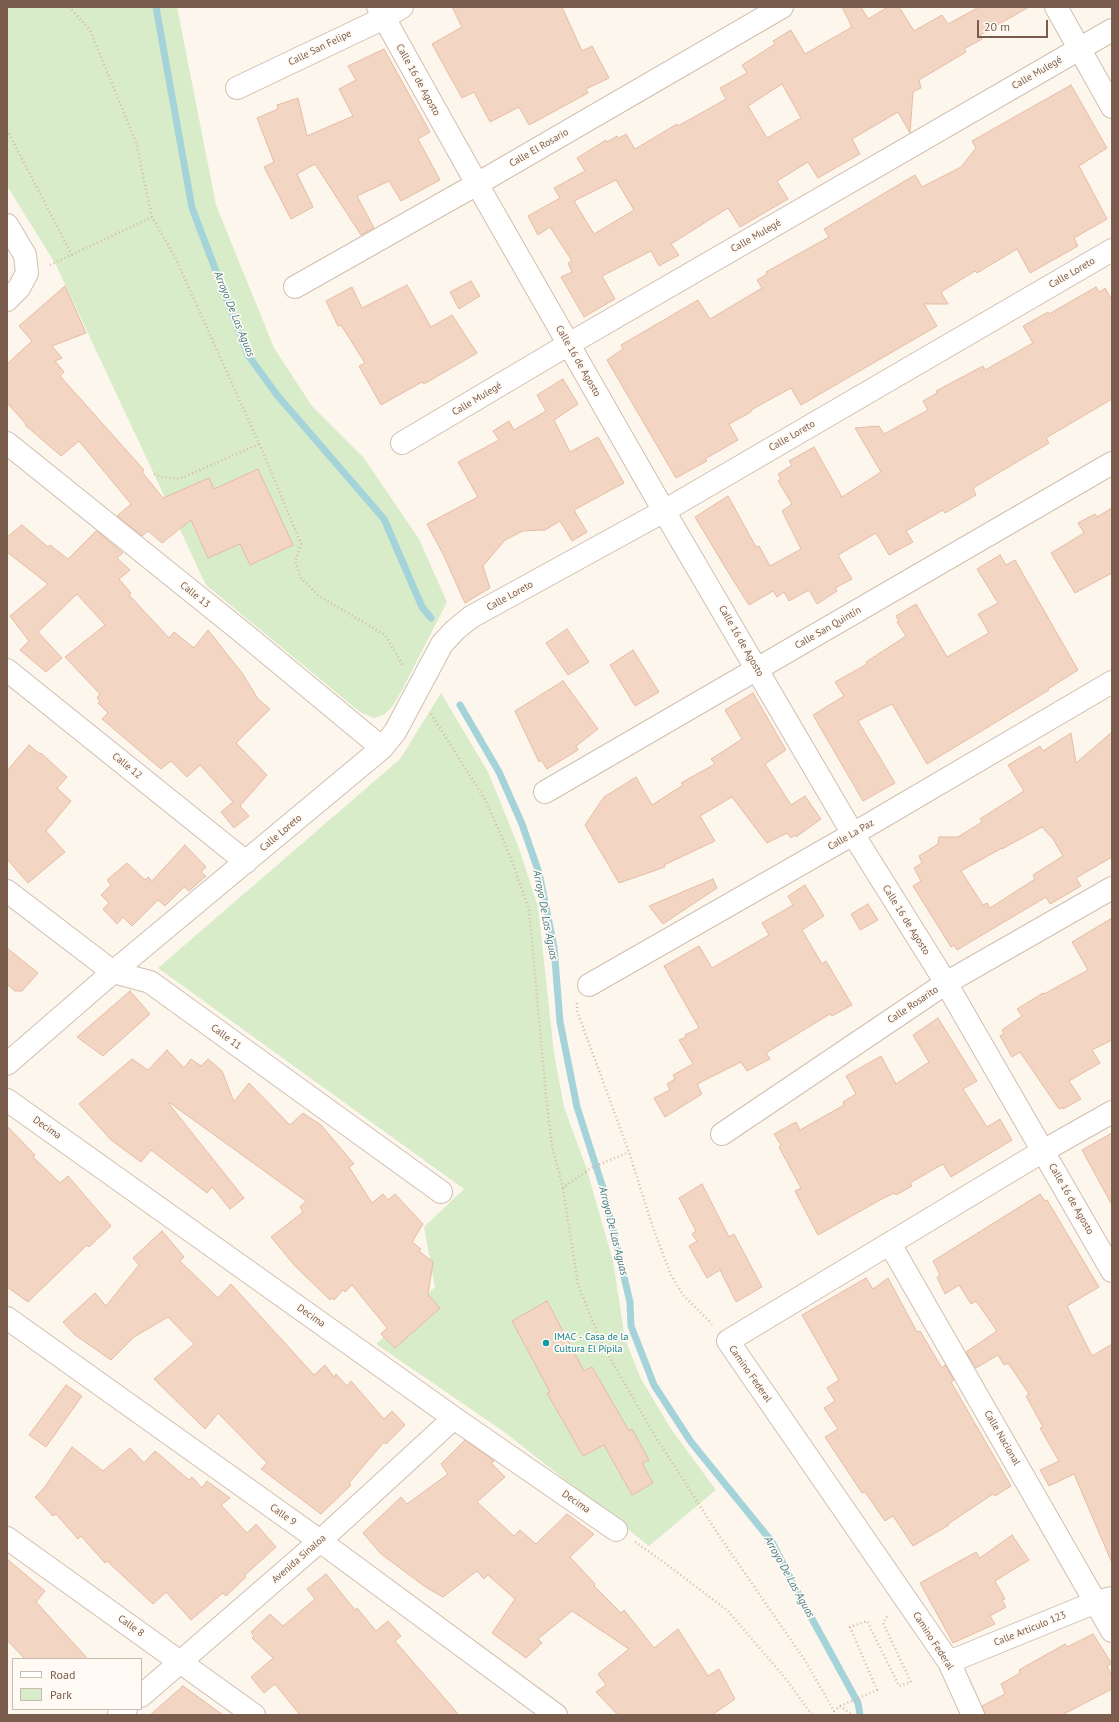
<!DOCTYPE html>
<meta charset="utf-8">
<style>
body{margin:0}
#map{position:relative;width:1119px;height:1722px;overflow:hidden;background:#fdf6ec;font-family:"PT Sans",sans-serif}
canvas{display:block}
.frame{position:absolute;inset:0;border:8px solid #7a5c4d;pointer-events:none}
.legend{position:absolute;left:12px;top:1658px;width:130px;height:52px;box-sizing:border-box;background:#fffaf3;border:1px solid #cabbb1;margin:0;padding:5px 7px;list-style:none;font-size:12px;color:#7a5c4d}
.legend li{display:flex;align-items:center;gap:8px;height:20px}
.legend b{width:20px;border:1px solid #cabbb1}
.scale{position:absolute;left:977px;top:20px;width:71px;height:18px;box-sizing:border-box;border:2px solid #7a5c4d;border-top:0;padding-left:5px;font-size:12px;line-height:14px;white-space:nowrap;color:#7a5c4d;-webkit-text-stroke:3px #fffaf3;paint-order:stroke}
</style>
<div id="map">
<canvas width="1119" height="1722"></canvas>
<div class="frame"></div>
<ul class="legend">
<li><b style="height:5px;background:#fff"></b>Road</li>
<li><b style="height:11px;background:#d8ecc9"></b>Park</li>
</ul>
<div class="scale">20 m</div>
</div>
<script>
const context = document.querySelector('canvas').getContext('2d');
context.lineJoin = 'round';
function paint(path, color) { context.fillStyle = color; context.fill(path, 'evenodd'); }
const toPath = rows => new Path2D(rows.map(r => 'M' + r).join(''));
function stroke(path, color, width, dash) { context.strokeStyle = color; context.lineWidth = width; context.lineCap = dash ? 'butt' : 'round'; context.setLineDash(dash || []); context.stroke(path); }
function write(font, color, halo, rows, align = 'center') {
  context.font = font + ' "PT Sans",sans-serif'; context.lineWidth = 3.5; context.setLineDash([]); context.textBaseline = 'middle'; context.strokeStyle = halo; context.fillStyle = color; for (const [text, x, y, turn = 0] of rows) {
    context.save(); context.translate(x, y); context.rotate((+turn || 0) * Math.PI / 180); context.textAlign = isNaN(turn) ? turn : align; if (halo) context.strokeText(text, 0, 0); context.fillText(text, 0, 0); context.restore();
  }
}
const green = toPath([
 [7,7,177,7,216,205,274,348,312,406,364,458,419,539,447,602,401,692,392,707,385,714,374,718,360,712,206,585,55,263,7,186],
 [441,693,488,772,519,848,538,907,554,1053,564,1107,586,1167,613,1261,625,1339,641,1379,671,1429,716,1490,649,1546,503,1431,376,1344,435,1287,424,1227,464,1189,158,968,400,759]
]);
const stream = toPath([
 [156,7,192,208,248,355,277,395,384,519,422,607,431,618],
 [460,705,499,772,522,824,539,873,554,947,560,1022,577,1107,603,1188,630,1302,631,1326,654,1385,691,1442,772,1542,799,1595,858,1703,860,1715]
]);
const building = toPath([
 [452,7,562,7,582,51,592,46,609,78,586,89,588,93,529,125,519,107,490,122,474,92,462,98,432,44,462,27,452,7],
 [842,7,861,7,868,19,888,7,899,7,914,31,942,15,948,24,979,7,1029,7,980,35,982,39,964,49,966,52,919,80,921,88,913,92,910,133,898,112,852,139,860,154,818,178,808,162,777,181,788,199,740,227,728,208,671,244,679,255,659,266,651,251,602,276,615,299,584,317,561,277,572,272,568,263,572,261,550,227,538,235,528,216,560,198,554,188,585,171,577,158,606,140,607,142,617,136,619,138,626,134,635,149,677,124,678,126,726,99,720,88,747,73,742,65,775,44,773,41,791,30,805,54,852,27,842,7],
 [782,84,801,118,767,138,748,106,782,84],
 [616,180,634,210,594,234,574,201,616,180],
 [384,49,430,132,418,139,440,180,401,201,389,181,357,196,374,228,361,235,315,164,297,174,313,207,291,219,264,167,274,162,257,118,278,109,277,105,298,98,307,136,353,116,339,89,356,80,348,66,384,49],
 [1071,85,1107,148,1079,166,1107,219,1074,238,1078,246,1030,273,1017,249,977,273,975,271,941,292,948,304,924,304,937,326,801,405,791,388,751,410,751,412,729,424,738,440,705,459,707,461,676,478,607,360,623,349,621,345,698,300,710,319,762,288,757,280,767,274,766,272,829,237,824,229,915,175,922,187,961,167,976,148,972,141,1071,85],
 [471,281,480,296,459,309,450,292,471,281],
 [407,285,431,327,452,315,477,353,424,384,422,382,381,405,359,366,365,363,341,325,338,326,326,301,352,287,362,308,407,285],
 [65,286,86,333,52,346,62,358,55,361,64,372,60,376,144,470,142,472,163,498,209,478,214,489,258,469,293,545,250,565,240,544,208,558,191,520,162,543,148,531,142,536,117,516,131,504,79,441,61,456,25,425,26,424,7,403,7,364,32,341,19,326,65,286],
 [1096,287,1100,292,1105,288,1112,300,1112,399,1046,438,1049,443,973,488,976,495,945,513,943,510,906,531,913,542,889,555,876,533,838,555,852,579,835,588,837,591,817,604,809,590,789,601,784,592,777,597,773,591,749,605,728,572,695,517,728,496,756,547,759,546,770,566,801,549,782,511,792,504,778,481,781,479,778,474,792,465,789,461,814,447,842,497,881,472,855,428,879,426,884,434,928,410,923,401,937,393,936,391,983,366,985,370,1033,343,1023,326,1048,312,1049,314,1096,287],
 [563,379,578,404,554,420,570,452,598,437,624,483,574,510,587,532,572,541,560,521,545,530,523,531,505,540,483,566,490,588,465,603,443,554,427,524,478,497,458,462,499,440,493,431,509,421,514,430,546,411,537,395,563,379],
 [1112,508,1112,573,1075,593,1051,553,1084,533,1078,523,1095,514,1097,517,1112,508],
 [22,525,48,547,50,545,68,559,96,531,98,532,123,553,117,558,130,570,119,579,131,593,129,595,169,638,174,632,194,648,208,630,242,673,258,699,270,709,236,743,267,775,240,806,249,816,234,828,221,812,233,802,200,765,187,777,171,761,161,769,102,719,108,713,98,703,100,701,97,698,100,694,65,657,105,625,77,594,38,632,62,658,46,672,20,650,29,641,10,616,48,584,7,552,7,537,22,525],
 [1000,555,1006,565,1015,560,1078,670,1048,689,1049,690,927,764,892,704,858,721,895,783,863,801,813,715,844,696,835,682,867,664,866,662,906,636,897,622,899,621,896,616,916,604,947,657,989,633,978,614,998,603,977,569,1000,555],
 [567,629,589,662,568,675,546,643,567,629],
 [633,650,659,692,635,706,610,665,633,650],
 [563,681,598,729,576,746,578,750,547,769,541,760,539,762,515,711,563,681],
 [753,693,786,750,765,764,791,805,805,796,821,819,796,837,795,835,791,838,787,833,767,843,732,797,700,816,715,841,664,865,665,867,619,883,585,825,604,797,636,777,652,805,683,785,681,783,715,764,711,759,742,739,725,710,753,693],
 [1112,732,1112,857,1076,878,1081,886,1050,904,1046,897,957,950,954,945,951,947,913,886,921,881,914,868,922,863,919,856,938,844,939,837,958,837,982,822,980,819,1024,791,1008,765,1040,746,1043,751,1071,733,1076,763,1112,732],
 [1042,827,1053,839,1063,856,1033,875,1035,879,990,908,987,903,983,905,961,871,1002,848,1002,849,1042,827],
 [29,745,40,754,41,753,67,777,57,788,71,801,46,831,65,852,28,883,7,859,7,771,29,745],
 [185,845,206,867,201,872,206,876,189,891,184,887,165,906,158,900,132,926,123,917,117,924,103,909,109,903,101,895,111,885,107,880,127,863,145,880,148,877,152,881,185,845],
 [713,879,717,888,663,924,649,906,713,879],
 [805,885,824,916,802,930,822,964,826,961,852,1005,832,1016,830,1014,766,1053,770,1059,747,1071,741,1062,697,1084,702,1094,665,1117,654,1098,670,1090,667,1084,675,1079,673,1075,693,1064,679,1040,686,1037,685,1035,699,1028,664,966,699,946,712,968,769,935,762,923,793,905,788,896,805,885],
 [868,904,878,920,860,930,851,914,868,904],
 [1112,918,1112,1040,1092,1050,1100,1063,1069,1081,1081,1099,1063,1109,1063,1107,1059,1109,1020,1052,1012,1057,1000,1036,1004,1034,1002,1030,1022,1016,1017,1009,1043,993,1044,994,1088,970,1072,942,1112,918],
 [7,948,38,973,22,991,15,991,7,984,7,948],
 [130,991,150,1014,103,1056,77,1037,130,991],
 [938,1018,977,1081,963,1089,987,1127,1000,1119,1012,1140,951,1177,943,1164,910,1183,912,1186,896,1195,894,1193,880,1200,818,1235,795,1191,801,1188,779,1147,781,1145,774,1134,796,1122,800,1130,844,1105,843,1102,856,1094,846,1076,881,1056,896,1084,929,1062,913,1035,938,1018],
 [167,1050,184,1068,191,1059,201,1066,208,1059,222,1071,234,1102,249,1083,290,1125,303,1113,321,1125,354,1164,349,1167,372,1203,383,1194,388,1200,395,1194,423,1224,412,1242,421,1249,419,1251,433,1262,428,1295,440,1308,395,1348,381,1334,387,1328,352,1285,345,1292,343,1290,334,1300,331,1298,330,1300,295,1266,271,1237,303,1212,300,1207,306,1201,170,1103,169,1104,244,1198,230,1209,212,1187,207,1193,151,1150,141,1162,111,1140,79,1104,132,1059,148,1070,167,1050],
 [7,1126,35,1155,33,1157,60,1183,68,1176,111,1226,89,1247,87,1245,28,1302,7,1287,7,1126],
 [1112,1133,1112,1205,1082,1150,1112,1133],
 [702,1184,729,1237,734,1234,762,1287,736,1302,720,1270,707,1278,689,1246,697,1241,692,1234,696,1231,679,1198,702,1184],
 [1040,1194,1045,1201,1047,1200,1099,1287,1067,1306,1092,1356,1112,1344,1112,1563,1074,1474,1049,1486,1040,1470,1059,1461,1040,1428,1043,1427,1026,1396,1029,1394,1008,1363,1004,1365,998,1355,976,1368,966,1352,997,1331,976,1301,971,1304,959,1285,945,1294,937,1277,940,1275,933,1261,1040,1194],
 [162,1231,184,1257,180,1261,218,1298,231,1284,314,1375,325,1365,334,1377,336,1374,347,1386,351,1381,384,1419,392,1411,405,1425,386,1444,384,1442,349,1483,351,1485,321,1514,261,1469,267,1463,218,1413,205,1429,154,1379,194,1344,168,1317,134,1337,111,1360,75,1335,63,1322,95,1293,106,1306,139,1265,133,1258,162,1231],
 [866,1278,873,1289,888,1278,917,1332,920,1331,942,1368,945,1365,954,1380,951,1382,1011,1486,995,1496,993,1494,948,1524,949,1525,913,1546,893,1516,885,1521,865,1492,862,1493,825,1437,838,1429,824,1408,835,1401,827,1388,839,1380,802,1315,866,1278],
 [547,1301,584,1371,592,1367,629,1431,632,1429,649,1460,642,1463,653,1483,632,1495,604,1445,583,1456,547,1393,550,1392,512,1321,547,1301],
 [66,1385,82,1396,46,1447,29,1435,66,1385],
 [465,1440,494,1461,491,1463,505,1477,477,1502,514,1536,520,1530,536,1544,567,1514,594,1534,570,1557,595,1584,594,1586,621,1613,624,1610,654,1648,678,1629,708,1676,719,1669,735,1699,712,1715,618,1715,596,1692,606,1685,598,1674,629,1649,572,1611,538,1639,542,1643,526,1658,492,1633,515,1599,488,1575,484,1579,477,1571,443,1597,427,1588,381,1554,363,1533,401,1497,407,1504,448,1474,441,1464,465,1440],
 [72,1447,103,1471,130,1448,144,1463,155,1451,189,1480,192,1477,202,1488,207,1481,230,1498,221,1505,247,1533,256,1524,276,1547,245,1575,246,1577,226,1596,223,1593,191,1620,166,1592,153,1604,107,1561,105,1563,81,1536,78,1539,56,1514,53,1516,35,1497,44,1488,72,1447],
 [1012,1535,1029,1560,995,1581,1005,1599,1002,1600,1006,1607,990,1616,995,1624,953,1643,920,1583,976,1552,980,1558,1012,1535],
 [7,1559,45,1591,36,1602,88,1659,25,1659,7,1640,7,1559],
 [326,1574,355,1610,357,1608,376,1631,388,1621,401,1636,395,1641,459,1715,300,1715,275,1684,264,1693,251,1677,273,1658,252,1638,254,1636,251,1632,270,1614,283,1626,315,1599,307,1589,326,1574],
 [1093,1634,1112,1664,1107,1666,1112,1676,1112,1689,1062,1715,985,1715,982,1706,1005,1694,1001,1684,1020,1673,1019,1670,1065,1644,1067,1647,1093,1634],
 [183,1686,223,1715,150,1715,183,1686]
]);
const path = toPath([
 [69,7,90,30,136,142,152,217,175,257,262,450,301,544,295,562,301,578,319,596,385,635,404,667],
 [7,130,72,255],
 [50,265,152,217],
 [154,474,161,477,179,479,259,444],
 [431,714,486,801,511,858,529,910,546,1096,552,1146,563,1188,591,1168,629,1152],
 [577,1003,577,1011,629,1152,652,1225,671,1275,683,1295,712,1324],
 [563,1188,578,1285,602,1344,655,1436,720,1537,806,1662,834,1711,840,1706,852,1715],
 [635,1542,661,1560,728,1611,786,1679,812,1715],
 [840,1706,877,1690,850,1627,867,1621,899,1686,911,1682,883,1623,888,1615]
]);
const minor = toPath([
 [378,7,477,184,664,511,853,834,946,983,1112,1271],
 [1056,7,1112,107],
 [237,88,384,18,402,7],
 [7,225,25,255,27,273,19,288,7,300],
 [295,287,477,184,782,7],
 [7,443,242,632,382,748],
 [402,443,569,344,1112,30],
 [7,670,246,862],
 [545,792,1112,463],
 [7,891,113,972,150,982,441,1192],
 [589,985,853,834,1112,682],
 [7,1064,113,972,382,748,395,732,442,644,455,630,471,617,664,511,1112,250],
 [7,1100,454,1418,616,1530],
 [722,1134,946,983,1112,888],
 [890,1244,1112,1631],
 [7,1318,320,1541,556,1715],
 [7,1538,254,1715],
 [949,1662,1096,1602,1112,1598],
 [141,1696,320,1541,454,1418],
 [119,1715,126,1709],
 [973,1715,949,1662,728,1341,1043,1151,1112,1112]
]);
const markers = [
 [546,1343,4,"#0f9aa8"]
];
const streetNames = [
 ["Calle San Felipe",320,48,-26],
 ["Calle Mulegé",1037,73,-30],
 ["Calle 16 de Agosto",418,80,61],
 ["Calle El Rosario",539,148,-30],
 ["Calle Mulegé",756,236,-30],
 ["Calle Loreto",1072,273,-30],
 ["Calle 16 de Agosto",578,361,60],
 ["Calle Mulegé",477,399,-31],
 ["Calle Loreto",792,436,-30],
 ["Calle 13",195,595,39],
 ["Calle Loreto",510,596,-29],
 ["Calle San Quintín",828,628,-30],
 ["Calle 16 de Agosto",741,641,60],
 ["Calle 12",127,766,39],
 ["Calle Loreto",281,833,-40],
 ["Calle La Paz",851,835,-30],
 ["Calle 16 de Agosto",906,920,58],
 ["Calle Rosarito",913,1005,-34],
 ["Calle 11",226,1037,36],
 ["Decima",47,1128,35],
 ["Calle 16 de Agosto",1071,1199,60],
 ["Decima",311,1316,35],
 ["Camino Federal",750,1374,55],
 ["Calle Nacional",1002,1438,60],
 ["Decima",576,1502,35],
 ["Calle 9",283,1515,35],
 ["Avenida Sinaloa",299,1559,-41],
 ["Calle 8",131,1626,36],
 ["Calle Artículo 123",1030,1629,-22],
 ["Camino Federal",933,1641,57]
];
const cultureNames = [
 ["IMAC - Casa de la",554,1337],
 ["Cultura El Pípila",554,1349]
];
const waterNames = [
 ["Arroyo De Las Aguas",234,314,68],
 ["Arroyo De Las Aguas",545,915,79],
 ["Arroyo De Las Aguas",613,1231,76],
 ["Arroyo De Las Aguas",789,1577,61]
];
paint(green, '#d8ecc9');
stroke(stream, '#a5d3da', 7);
paint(building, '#f3d5c3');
stroke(building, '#e6bba3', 1);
stroke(minor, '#d1beb0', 24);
stroke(path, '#d9b8a5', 2.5, [1, 3]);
stroke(minor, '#fff', 22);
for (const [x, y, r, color] of markers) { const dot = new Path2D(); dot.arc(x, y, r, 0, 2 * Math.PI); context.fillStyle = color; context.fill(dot); stroke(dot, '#fffaf3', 1.5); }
write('10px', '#7a5c4d', '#fffaf3', streetNames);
write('10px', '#0d838f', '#fffaf3', cultureNames, 'left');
write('italic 11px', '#437c86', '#fffaf3', waterNames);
</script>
